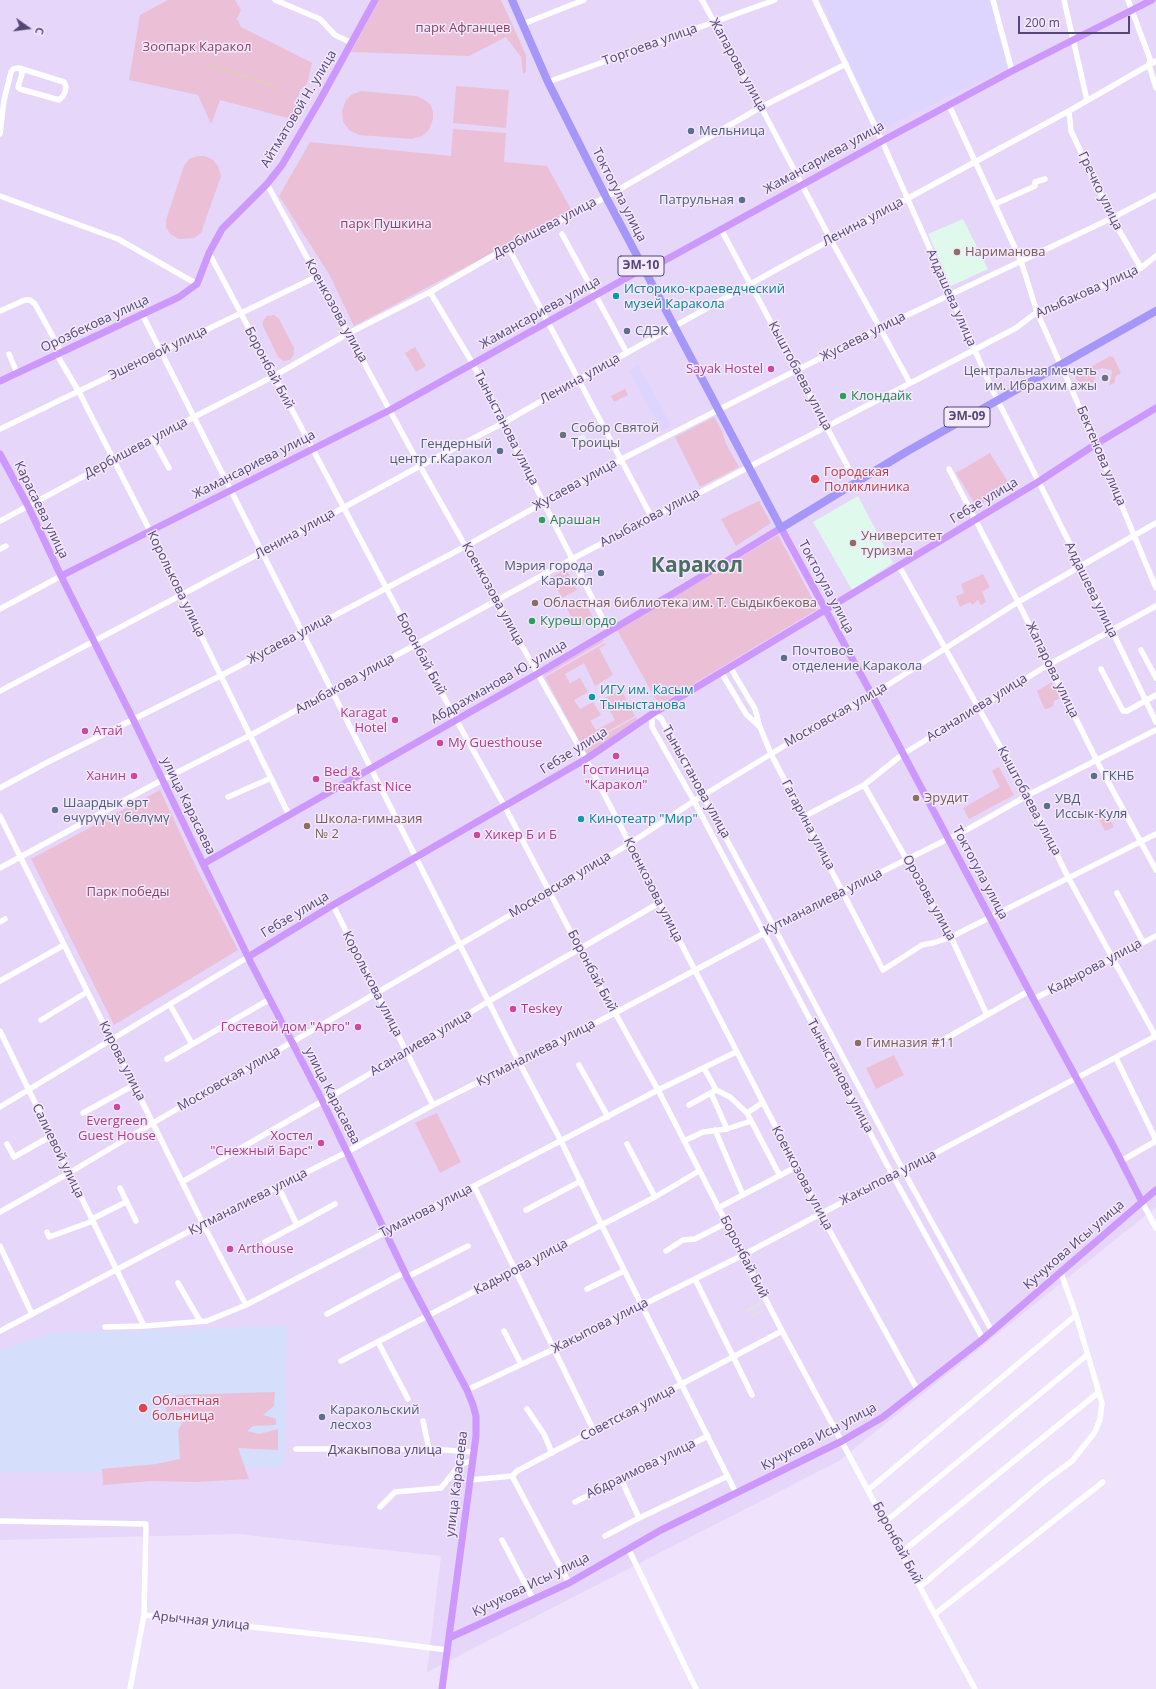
<!DOCTYPE html>
<meta charset="utf-8">
<style>
body{margin:0}
#map{position:relative;width:1156px;height:1689px;overflow:hidden;background:#efe2fd;font-family:"Open Sans",sans-serif}
canvas{display:block}
.north{position:absolute;left:8px;top:8px;width:40px;height:40px;-webkit-text-stroke:3px #f4e9ff;paint-order:stroke;rotate:104deg;font-size:11px;font-weight:700;line-height:16px;text-align:center;color:#534875}
.north::after{content:'';display:block;margin:auto;width:14px;height:18px;background:#534875;clip-path:polygon(50% 0,100% 100%,50% 72%,0 100%)}
.scale{position:absolute;left:1018px;top:16px;width:112px;height:18px;box-sizing:border-box;border:2px solid #534875;border-top:0;padding-left:5px;font-size:12px;line-height:14px;white-space:nowrap;color:#534875;-webkit-text-stroke:3px #f4e9ff;paint-order:stroke}
</style>
<div id="map">
<canvas width="1156" height="1689"></canvas>
<div class="north">С</div>
<div class="scale">200 m</div>
</div>
<script>
const context = document.querySelector('canvas').getContext('2d');
context.lineJoin = 'round';
function paint(path, color) { context.fillStyle = color; context.fill(path, 'evenodd'); }
const toPath = rows => new Path2D(rows.map(r => 'M' + r).join(''));
function stroke(path, color, width, dash) { context.strokeStyle = color; context.lineWidth = width; context.lineCap = dash ? 'butt' : 'round'; context.setLineDash(dash || []); context.stroke(path); }
function write(font, color, halo, rows, align = 'center') {
  context.font = font + ' "Open Sans",sans-serif'; context.lineWidth = 3; context.setLineDash([]); context.textBaseline = 'middle'; context.strokeStyle = halo; context.fillStyle = color; for (const [text, x, y, turn = 0] of rows) {
    context.save(); context.translate(x, y); context.rotate((+turn || 0) * Math.PI / 180); context.textAlign = isNaN(turn) ? turn : align; if (halo) context.strokeText(text, 0, 0); context.fillText(text, 0, 0); context.restore();
  }
}
const residential = toPath([
 [0,0,1156,0,1156,1207,839,1461,427,1672,441,1556,238,1534,0,1540]
]);
const commercial = toPath([
 [821,0,990,0,1007,68,880,130],
 [638,365,671,425,662,431,629,371]
]);
const industrial = toPath([
 [761,1301,762,1305,755,1309,757,1312,763,1308,764,1311,751,1318,750,1316,754,1313,752,1310,746,1313,744,1310]
]);
const education = toPath([
 [963,219,988,269,951,286,928,234],
 [584,434,589,444,579,449,576,438],
 [858,496,893,563,852,590,813,522]
]);
const medical = toPath([
 [287,1326,284,1466,142,1472,0,1472,0,1351,50,1333]
]);
const green = toPath([
 [168,0,235,0,241,10,236,20,238,20,241,27,312,63,307,84,300,90,298,98,299,109,295,120,220,100,211,124,198,95,129,80,140,15],
 [379,0,501,0,526,55,526,72,523,74,521,57,506,37,469,56,351,52],
 [456,86,509,90,506,128,453,123],
 [361,91,416,96,423,99,430,104,433,112,433,119,429,130,422,136,412,139,359,135,349,130,343,122,342,111,346,100,351,95],
 [453,129,506,133,504,162,547,166,572,211,354,326,329,274,279,196,310,142,451,156],
 [198,156,205,156,213,160,218,166,221,176,201,233,194,238,179,239,170,234,166,227,166,220,184,166,189,159],
 [274,315,279,319,294,348,294,354,290,360,283,361,278,357,263,326,263,321,267,316],
 [415,347,426,366,416,372,405,353],
 [1110,356,1114,358,1121,373,1116,376,1114,383,1109,386,1112,372,1111,370,1102,368,1096,370,1094,383,1082,384,1078,382,1075,376],
 [625,389,628,395,614,402,611,396],
 [714,417,722,431,726,444,739,467,700,487,675,437],
 [990,453,1011,487,977,507,956,473],
 [759,501,771,523,736,546,721,519],
 [778,535,818,609,659,705,617,630],
 [566,569,577,590,562,598,551,577],
 [983,574,990,587,982,592,986,602,981,605,978,600,972,605,970,602,960,607,956,596,964,593,961,584],
 [583,598,594,619,577,628,566,607],
 [603,639,604,641,544,676,544,674],
 [605,643,606,644,599,648,613,675,595,686,584,663,565,674,570,683,580,678,588,692,574,700,580,709,593,702,601,715,590,721,596,730,615,720,603,699,621,689,635,716,582,746,545,677],
 [1052,682,1060,698,1054,701,1053,706,1047,709,1044,708,1037,691],
 [636,717,637,720,587,754,583,747],
 [999,767,1014,795,969,819,963,808,1000,787,992,771],
 [160,790,197,869,238,950,114,1025,31,859],
 [1104,809,1114,827,1105,831,1096,814],
 [894,1055,904,1075,876,1089,866,1068],
 [437,1113,461,1162,440,1173,415,1123],
 [275,1392,274,1406,263,1415,276,1419,276,1425,253,1426,247,1431,259,1434,278,1429,278,1450,238,1448,249,1479,195,1482,152,1481,103,1485,102,1469,156,1464,180,1459,178,1430,190,1409,167,1413,165,1406,176,1395]
]);
const stream = toPath([
 [207,65,277,87]
]);
const minor = toPath([
 [275,0,320,19,335,35,352,43],
 [702,0,761,107,831,240,880,328,910,383],
 [815,0,882,141,992,389,1081,566,1156,722],
 [993,0,1012,71],
 [1064,0,1087,100],
 [1128,0,1150,59,1149,65,1156,88],
 [523,24,584,0],
 [548,82,775,0],
 [949,105,1021,261,1037,312,1096,444,1156,588],
 [1069,111,1071,131,1112,218,1141,268],
 [0,134,4,100,11,72,13,69,19,68,64,82,66,87,65,92,63,96,59,100,20,89,18,87,22,74,21,69],
 [267,184,420,466,586,759,820,1213,917,1389],
 [0,196,118,239,197,284],
 [995,204,1035,186,1035,182,1045,179],
 [721,229,856,482],
 [562,234,627,353],
 [508,247,652,518],
 [209,253,454,716,505,807,579,948,658,1090,782,1331,975,1689],
 [430,292,473,364,609,631],
 [0,311,25,300,30,300,35,304,62,353],
 [142,314,519,1062,561,1141,601,1224,736,1493],
 [9,354,17,373],
 [57,355,79,392,150,531,289,815],
 [0,429,316,277],
 [153,439,169,468],
 [949,469,1018,602,1099,765,1156,870],
 [0,521,194,417,274,376,349,333,430,292,508,247,606,197,761,107,846,64],
 [0,549,6,546],
 [899,566,1028,796,1069,879,1156,1037],
 [0,609,61,576],
 [1141,650,1156,678],
 [730,667,755,709,760,727,771,754,883,970,922,945,933,943,951,937,1156,834],
 [1101,669,1123,711,1127,711,1156,695],
 [721,672,746,714,760,727],
 [0,691,262,552,420,466,503,423,578,380,781,267,1069,111,1156,61],
 [864,785,951,937,987,1015],
 [0,788,46,763,222,675,466,546,620,460,718,410,880,328,1112,218,1156,195],
 [228,797,271,778],
 [0,816,203,1224,246,1305],
 [803,817,864,785,903,754,1048,665,1156,606],
 [0,868,162,780,251,735,572,559,974,350,1016,328,1037,312,1064,303,1141,268,1156,256],
 [1117,893,1143,942],
 [333,905,433,1105],
 [0,922,5,919],
 [0,981,64,945],
 [1034,999,1156,936],
 [170,1005,192,1044],
 [41,1020,87,992],
 [0,1031,144,1326],
 [936,1044,1029,991],
 [1116,1058,1156,1140],
 [167,1059,270,999],
 [579,1065,608,1117],
 [716,1090,730,1097,747,1113,780,1176],
 [711,1093,727,1129],
 [689,1105,716,1090,704,1068],
 [0,1107,248,957],
 [83,1113,134,1085],
 [747,1113,762,1103],
 [715,1130,743,1195],
 [684,1141,703,1132,727,1129,751,1121],
 [7,1144,14,1157,51,1136],
 [627,1144,655,1197],
 [1121,1161,1156,1141],
 [182,1182,361,1079,489,1001,659,903],
 [474,1186,594,1431],
 [120,1188,136,1221],
 [1142,1202,1156,1228],
 [718,1208,796,1167],
 [526,1210,581,1181],
 [0,1212,69,1173,153,1123,550,892,629,844,694,801,794,740,872,695,1018,602,1156,523],
 [92,1219,126,1202],
 [297,1225,335,1204],
 [47,1232,49,1237,93,1221],
 [265,1242,297,1225,278,1186],
 [0,1246,32,1314],
 [666,1251,683,1240,695,1239,726,1223],
 [407,1277,468,1246],
 [695,1279,752,1395],
 [178,1283,200,1321],
 [587,1289,624,1271],
 [327,1314,405,1272],
 [105,1327,144,1326,207,1321,246,1305,658,1090,736,1052],
 [0,1331,203,1224,347,1152,433,1105,615,1013,843,891,970,828,1032,793,1156,730],
 [504,1331,521,1364],
 [983,1339,893,1176,694,801,652,727,652,714,661,718,774,927,903,1170,992,1331],
 [378,1342,408,1399],
 [341,1361,655,1197,699,1171],
 [467,1390,554,1349,743,1255,1156,1036],
 [527,1409,544,1434,552,1453],
 [423,1421,429,1449],
 [296,1449,429,1449,474,1452],
 [512,1476,569,1583],
 [621,1479,639,1518,728,1476],
 [470,1480,512,1476,517,1471,782,1331],
 [868,1490,1076,1315],
 [575,1502,708,1436],
 [380,1507,395,1492,441,1488,458,1467,464,1463,473,1461],
 [0,1521,146,1524,144,1615,370,1640,447,1650],
 [885,1522,1087,1355],
 [605,1536,639,1518],
 [502,1540,533,1599],
 [628,1548,696,1689],
 [902,1552,1099,1392],
 [920,1587,1045,1481,1072,1461,1095,1432,1100,1419,1102,1403,1076,1315,1061,1273],
 [935,1614,1103,1482],
 [130,1689,144,1615]
]);
const major = toPath([
 [0,381,179,297,197,284,209,253,222,229,267,184,282,165,320,100,375,0],
 [0,454,28,506,61,576,134,721,251,963,322,1100,407,1277,467,1390,473,1405,476,1416,476,1436,442,1689],
 [61,576,390,410,637,272,649,269,882,141,1012,71,1152,0],
 [203,864,537,674,684,587,781,528,872,695,1036,1004,1114,1147,1142,1202],
 [248,957,333,905,586,759,652,714,1038,482,1096,444,1156,408],
 [449,1638,569,1583,661,1530,842,1441,883,1417,983,1339,1156,1190]
]);
const highway = toPath([
 [512,0,548,82,606,197,781,528,906,452,1156,311]
]);
const markers = [
 [691,131,4,"#5c6f8a"],
 [742,200,4,"#5c6f8a"],
 [957,252,4,"#8d6e63"],
 [616,296,4,"#0f9aa8"],
 [627,331,4,"#5c6f8a"],
 [771,369,4,"#d1479c"],
 [1105,378,4,"#6b7280"],
 [843,396,4,"#2e9e5b"],
 [563,435,4,"#6b7280"],
 [500,451,4,"#5c6f8a"],
 [815,479,5,"#e0444e"],
 [542,520,4,"#2e9e5b"],
 [853,543,4,"#8d6e63"],
 [601,573,4,"#5c6f8a"],
 [535,603,4,"#8d6e63"],
 [532,621,4,"#2e9e5b"],
 [784,658,4,"#5c6f8a"],
 [592,697,4,"#0f9aa8"],
 [395,720,4,"#d1479c"],
 [85,731,4,"#d1479c"],
 [440,743,4,"#d1479c"],
 [616,756,4,"#d1479c"],
 [134,776,4,"#d1479c"],
 [1094,776,4,"#5c6f8a"],
 [316,779,4,"#d1479c"],
 [916,798,4,"#8d6e63"],
 [1047,806,4,"#5c6f8a"],
 [55,810,4,"#5c6f8a"],
 [581,819,4,"#0f9aa8"],
 [307,826,4,"#8d6e63"],
 [477,835,4,"#d1479c"],
 [513,1009,4,"#d1479c"],
 [358,1027,4,"#d1479c"],
 [858,1043,4,"#8d6e63"],
 [117,1107,4,"#d1479c"],
 [321,1143,4,"#d1479c"],
 [230,1249,4,"#d1479c"],
 [143,1408,5,"#e0444e"],
 [322,1417,4,"#5c6f8a"]
];
const shields = [
 [641,266,46],
 [967,417,46]
];
const shieldNames = [
 ["ЭМ-10",641,266],
 ["ЭМ-09",967,417]
];
const parkNames = [
 ["парк Афганцев",463,28],
 ["Зоопарк Каракол",197,47],
 ["парк Пушкина",386,224],
 ["Парк победы",128,892]
];
const streetNames = [
 ["Торгоева улица",650,45,-20],
 ["Жапарова улица",738,65,61],
 ["Айтматовой Н. улица",299,109,-59],
 ["Жамансариева улица",824,158,-29],
 ["Гречко улица",1100,191,64],
 ["Токтогула улица",619,195,63],
 ["Ленина улица",863,222,-28],
 ["Дербишева улица",545,228,-28],
 ["Алыбакова улица",1087,292,-24],
 ["Алдашева улица",951,298,66],
 ["Коенкозова улица",336,311,61],
 ["Жамансариева улица",540,313,-29],
 ["Орозбекова улица",95,324,-25],
 ["Жусаева улица",863,337,-27],
 ["Эшеновой улица",158,353,-26],
 ["Боронбай Бий",269,368,62],
 ["Кыштобаева улица",800,376,62],
 ["Ленина улица",580,379,-29],
 ["Тыныстанова улица",506,428,63],
 ["Дербишева улица",136,448,-28],
 ["Бектенова улица",1101,456,67],
 ["Жамансариева улица",254,465,-27],
 ["Жусаева улица",575,485,-29],
 ["Гебзе улица",984,501,-31],
 ["Карасаева улица",41,510,64],
 ["Алыбакова улица",650,518,-28],
 ["Ленина улица",295,534,-29],
 ["Королькова улица",176,584,64],
 ["Токтогула улица",826,587,62],
 ["Алдашева улица",1091,590,64],
 ["Коенкозова улица",493,594,61],
 ["Жусаева улица",290,639,-28],
 ["Боронбай Бий",421,654,62],
 ["Жапарова улица",1052,670,64],
 ["Абдрахманова Ю. улица",499,682,-30],
 ["Алыбакова улица",345,684,-29],
 ["Асаналиева улица",977,708,-32],
 ["Московская улица",836,715,-30],
 ["Гебзе улица",574,751,-32],
 ["Тыныстанова улица",696,782,61],
 ["Кыштобаева улица",1029,801,62],
 ["улица Карасаева",188,806,64],
 ["Гагарина улица",808,825,62],
 ["Токтогула улица",980,873,62],
 ["Московская улица",560,885,-31],
 ["Коенкозова улица",653,890,63],
 ["Орозова улица",929,898,61],
 ["Кутманалиева улица",823,902,-27],
 ["Гебзе улица",295,915,-31],
 ["Кадырова улица",1095,967,-28],
 ["Боронбай Бий",592,971,62],
 ["Королькова улица",372,984,63],
 ["Асаналиева улица",421,1043,-31],
 ["Кутманалиева улица",536,1053,-27],
 ["Кирова улица",122,1061,63],
 ["Тыныстанова улица",840,1076,62],
 ["Московская улица",229,1079,-30],
 ["улица Карасаева",332,1096,63],
 ["Салиевой улица",58,1151,64],
 ["Коенкозова улица",802,1178,62],
 ["Жакыпова улица",888,1178,-27],
 ["Кутманалиева улица",248,1202,-27],
 ["Туманова улица",426,1211,-27],
 ["Кучукова Исы улица",1074,1245,-41],
 ["Боронбай Бий",744,1257,63],
 ["Кадырова улица",521,1267,-28],
 ["Жакыпова улица",600,1326,-27],
 ["Советская улица",628,1413,-28],
 ["Кучукова Исы улица",819,1437,-28],
 ["Джакыпова улица",385,1450],
 ["Абдраимова улица",641,1469,-26],
 ["улица Карасаева",457,1484,-83],
 ["Боронбай Бий",897,1543,62],
 ["Кучукова Исы улица",531,1585,-26],
 ["Арычная улица",201,1621,6]
];
const serviceNames = [
 ["Мельница",699,131],
 ["Патрульная",734,200,"right"],
 ["СДЭК",635,331],
 ["Гендерный",492,444,"right"],
 ["центр г.Каракол",492,459,"right"],
 ["Мэрия города",593,566,"right"],
 ["Каракол",593,581,"right"],
 ["Почтовое",792,651],
 ["отделение Каракола",792,666],
 ["ГКНБ",1102,776],
 ["УВД",1055,799],
 ["Иссык-Куля",1055,814],
 ["Шаардык өрт",63,803],
 ["өчүрүүчү бөлүмү",63,818],
 ["Каракольский",330,1410],
 ["лесхоз",330,1425]
];
const educationNames = [
 ["Нариманова",965,252],
 ["Университет",861,536],
 ["туризма",861,551],
 ["Областная библиотека им. Т. Сыдыкбекова",543,603],
 ["Эрудит",924,798],
 ["Школа-гимназия",315,819],
 ["№ 2",315,834],
 ["Гимназия #11",866,1043]
];
const cultureNames = [
 ["Историко-краеведческий",624,289],
 ["музей Каракола",624,304],
 ["ИГУ им. Касым",600,690],
 ["Тыныстанова",600,705],
 ["Кинотеатр \"Мир\"",589,819]
];
const hotelNames = [
 ["Sayak Hostel",763,369,"right"],
 ["Karagat",387,713,"right"],
 ["Hotel",387,728,"right"],
 ["Атай",93,731],
 ["My Guesthouse",448,743],
 ["Гостиница",616,770,"center"],
 ["\"Каракол\"",616,785,"center"],
 ["Bed &",324,772],
 ["Breakfast Nice",324,787],
 ["Ханин",126,776,"right"],
 ["Хикер Б и Б",485,835],
 ["Teskey",521,1009],
 ["Гостевой дом \"Арго\"",350,1027,"right"],
 ["Evergreen",117,1121,"center"],
 ["Guest House",117,1136,"center"],
 ["Хостел",313,1136,"right"],
 ["\"Снежный Барс\"",313,1151,"right"],
 ["Arthouse",238,1249]
];
const worshipNames = [
 ["Центральная мечеть",1097,371],
 ["им. Ибрахим ажы",1097,386],
 ["Собор Святой",571,428,"left"],
 ["Троицы",571,443,"left"]
];
const leisureNames = [
 ["Клондайк",851,396],
 ["Арашан",550,520],
 ["Курөш ордо",540,621]
];
const healthNames = [
 ["Городская",824,472],
 ["Поликлиника",824,487],
 ["Областная",152,1401],
 ["больница",152,1416]
];
const townNames = [
 ["Каракол",697,566]
];
paint(residential, '#e6d6fa');
paint(commercial, '#ddd5fe');
paint(industrial, '#e3ddec');
paint(education, '#dff9ec');
paint(medical, '#d5defb');
paint(green, '#ebc0d7');
stroke(stream, '#d7d99c', 1);
stroke(minor, '#fff', 5.5);
stroke(major, '#cc98fe', 7);
stroke(highway, '#a597f9', 8);
for (const [x, y, r, color] of markers) { const dot = new Path2D(); dot.arc(x, y, r, 0, 2 * Math.PI); context.fillStyle = color; context.fill(dot); stroke(dot, '#f4e9ff', 1.5); }
for (const [x, y, w] of shields) { const box = new Path2D(); box.roundRect(x - w / 2, y - 10, w, 20, 3); context.fillStyle = '#f4e9ff'; context.fill(box); stroke(box, '#534875', 1); }
write('bold 12px', '#534875', null, shieldNames);
write('13px', '#884560', '#f4e9ff', parkNames);
write('13px', '#534875', '#f4e9ff', streetNames);
write('13px', '#4e5e75', '#f4e9ff', serviceNames, 'left');
write('13px', '#785e54', '#f4e9ff', educationNames, 'left');
write('13px', '#0d838f', '#f4e9ff', cultureNames, 'left');
write('13px', '#b23c85', '#f4e9ff', hotelNames, 'left');
write('13px', '#5b616d', '#f4e9ff', worshipNames, 'right');
write('13px', '#27864d', '#f4e9ff', leisureNames, 'left');
write('13px', '#be3a42', '#f4e9ff', healthNames, 'left');
write('bold 21px', '#4a705f', '#f4e9ff', townNames);
</script>
